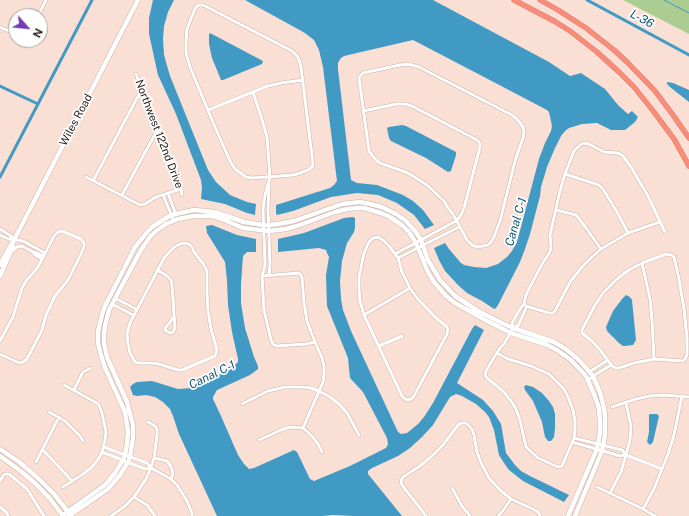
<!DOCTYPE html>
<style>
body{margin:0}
#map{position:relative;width:689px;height:516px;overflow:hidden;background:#fadfd5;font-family:"Public Sans",sans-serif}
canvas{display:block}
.north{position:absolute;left:8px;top:8px;width:40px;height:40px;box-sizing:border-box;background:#fff;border:1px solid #a7a4a2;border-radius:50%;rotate:117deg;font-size:11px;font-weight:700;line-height:16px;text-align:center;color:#241b17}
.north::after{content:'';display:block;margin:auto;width:14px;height:18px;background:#743cb3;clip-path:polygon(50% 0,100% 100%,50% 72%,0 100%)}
</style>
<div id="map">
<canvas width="689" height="516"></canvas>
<div class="north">N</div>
</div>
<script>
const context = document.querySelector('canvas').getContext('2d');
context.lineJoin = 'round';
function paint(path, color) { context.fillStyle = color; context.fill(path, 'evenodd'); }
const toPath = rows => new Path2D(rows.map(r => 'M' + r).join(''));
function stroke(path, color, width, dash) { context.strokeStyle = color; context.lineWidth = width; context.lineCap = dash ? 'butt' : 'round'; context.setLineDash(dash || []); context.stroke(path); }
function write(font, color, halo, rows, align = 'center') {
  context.font = font + ' "Public Sans",sans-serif'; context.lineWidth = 3.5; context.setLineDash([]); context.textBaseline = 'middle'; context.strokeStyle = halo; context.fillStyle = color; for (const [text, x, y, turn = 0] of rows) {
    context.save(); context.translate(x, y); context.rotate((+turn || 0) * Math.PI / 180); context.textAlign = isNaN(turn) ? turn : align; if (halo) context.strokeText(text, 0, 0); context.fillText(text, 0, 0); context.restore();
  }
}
const green = toPath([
 [623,0,689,0,689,34]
]);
const water = toPath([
 [153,0,174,0,168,12,164,26,163,39,164,55,170,76,208,170,216,182,230,195,247,202,256,204,255,215,247,213,225,204,201,199,202,188,201,180,176,114,158,75,149,34,149,18],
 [245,0,433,0,549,62,570,76,581,73,605,89,618,105,628,114,632,111,638,117,635,122,625,130,611,130,597,123,582,124,569,128,565,131,561,136,555,148,547,167,541,187,540,196,530,234,525,249,520,262,498,305,496,308,494,309,482,301,467,293,458,285,445,271,439,260,434,248,445,243,449,249,461,263,464,265,474,267,486,268,498,264,507,257,512,251,517,242,539,159,545,143,551,131,552,126,549,112,547,110,484,77,413,40,344,56,341,58,338,63,338,69,351,180,357,183,377,185,403,195,413,201,423,210,434,225,425,229,414,215,397,203,378,195,357,193,331,197,293,211,277,215,276,213,276,205,330,188,334,185,337,181,323,67,319,50,314,40,310,37,305,33],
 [210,33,263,61,262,64,223,80,221,80,212,58,209,44,209,35],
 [667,82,673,83,689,90,689,102,670,87,667,84],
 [402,125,406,126,456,152,456,155,451,171,448,172,426,158,391,141,389,138,387,128,389,127],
 [353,217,355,218,355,228,354,232,347,243,342,261,340,281,341,299,343,310,351,331,398,432,401,434,407,433,418,424,424,417,433,403,472,329,475,325,484,330,457,383,483,400,493,411,501,424,506,453,515,465,521,471,530,476,569,495,564,502,523,481,509,470,504,463,499,455,494,430,489,417,485,412,476,404,462,396,456,394,450,397,433,425,422,437,410,448,398,456,372,468,368,471,368,474,402,516,354,516,333,515,322,516,217,516,179,434,173,416,170,409,163,402,155,397,146,395,137,396,133,395,130,387,133,384,137,382,152,381,178,389,191,388,231,369,238,362,238,359,232,332,228,305,227,280,225,262,207,233,206,226,212,225,237,235,256,239,256,252,247,252,243,256,241,284,241,303,245,328,254,357,258,366,258,369,250,375,217,390,213,397,213,399,221,416,238,455,244,464,249,469,254,468,294,450,297,452,310,479,314,481,350,466,386,448,388,444,387,438,363,392,350,378,348,358,327,306,326,275,329,257,327,253,326,250,319,248,278,252,278,239,304,233,344,218],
 [626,295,630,297,632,300,636,340,633,345,625,346,623,346,619,343,607,331,606,327,613,311,622,299],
 [526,385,533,387,542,393,549,401,553,407,555,414,555,428,554,437,551,441,548,441,545,437,542,422,533,401,525,390,524,387],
 [650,414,657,414,659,416,653,442,650,445,647,442,649,432,649,415]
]);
const stream = toPath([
 [664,0,689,13]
]);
const canal = toPath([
 [587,0,689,55],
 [0,86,38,104],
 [0,177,92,0]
]);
const street = toPath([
 [199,5,203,5,207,7,292,51,298,57,301,67,313,164,312,167,308,170,294,175,252,178,246,177,235,169,230,161,215,127,190,67,186,53,186,42,187,29,194,11,196,7,199,5],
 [38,16,46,0],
 [0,27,16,34],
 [408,64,419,67,512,115,517,119,523,127,524,132,523,138,515,161,500,221,494,237,491,242,488,245,483,246,477,247,472,245,467,240,453,214,448,208,444,201,427,185,408,173,380,163,375,159,369,151,359,78,361,75,363,73,400,65,408,64],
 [136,74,143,93,155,120,180,184,182,195],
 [253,92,263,123,267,137,270,178],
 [208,110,268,86,281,83,303,80],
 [363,111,397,104,405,104,412,106,477,140,480,143,480,147,464,208,461,215,456,221,395,254],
 [565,174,599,185,603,189,617,212,628,233],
 [86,177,140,205,145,204,156,197,181,189],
 [270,177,265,195,263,209,265,265,262,276,263,294,264,310,271,340,273,344,276,346,306,344,315,342],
 [93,181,137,98,139,95,143,93],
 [168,193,176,215],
 [122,195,154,136,156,133,159,132],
 [163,195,174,221],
 [556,210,576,215,586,228,601,249],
 [0,229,11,236,14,240],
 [0,235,9,239,23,241,45,253],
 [378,237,383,240,389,246,398,258,402,272,410,288,417,298,434,316,447,327,448,330,447,334,414,396,411,399,408,400,405,399,402,396,364,315,360,301,359,288,359,277,364,253,369,242,373,238,378,237],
 [184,243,189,244,192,247,194,252,204,265,207,271,207,293,208,311,211,329,217,350,215,356,182,370,178,370,159,364,151,363,138,363,135,362,130,353,128,344,127,334,130,323,164,258,173,248,180,244,184,243],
 [12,251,17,247,22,246,33,252,36,253,44,256],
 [33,252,35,255,42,259],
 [666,254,671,255,674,257,679,279,684,309,687,338,687,355,685,359,683,361,654,359,634,363,619,368,615,368,612,366,601,351,592,341,582,333,582,330,595,305,603,293,617,279,629,270,642,263,666,254],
 [398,258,459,227],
 [642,263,650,299,652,320,654,359],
 [157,270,166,275,171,280,172,285,175,328,173,332,171,333,168,332,165,330,166,327,174,317],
 [269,275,270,264,268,209,269,183],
 [262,276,299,273,301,275,302,277,304,303,307,321,315,342,322,358,324,366,324,374,323,382,303,428],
 [115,298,136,309],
 [112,304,133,315],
 [526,306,549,313,553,313,555,311,570,282,582,267,592,257,601,249,628,233,660,222],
 [364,315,410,288],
 [513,328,512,323,520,309,524,304,526,295,530,287,542,264,550,252,551,246,550,235,560,191,565,174,574,151,580,145,584,143,589,144,604,152,617,153,620,154,623,156,631,167,648,196,665,232],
 [0,341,13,317,22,288,26,281,33,273,38,267,54,236,58,232,62,231,81,239,84,243,84,247,81,254,68,280,55,296,46,315,42,330,27,359,23,362,19,363,15,361,0,354],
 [379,346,402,336],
 [497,353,508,359,531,366,549,374,564,389,569,399,573,410,575,421,575,430,574,438,562,466,558,467,538,458,526,447,520,420,516,409,511,401,503,391,487,378,485,375,486,371,493,359,500,348,504,344,513,328,518,326,527,306],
 [589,372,608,360],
 [589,380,593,376,611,365],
 [74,390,83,372,91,368],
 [242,404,268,391,285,387,302,387,311,388,319,391,330,397,340,405,347,413,359,435],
 [612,407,636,399,649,396,663,395,689,397],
 [49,412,65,421,80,436,83,441],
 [574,438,622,450,626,455,662,469],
 [259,440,281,430,289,427,303,428,312,436,318,444,322,452],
 [572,442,620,456,626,455],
 [104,447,147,463,151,468,171,479,177,485,187,501,192,513,192,516],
 [43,450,72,481],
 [102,452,145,469,151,468],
 [154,458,167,461,170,465,172,469,173,474,171,479],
 [36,462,59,417],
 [0,481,3,476,5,474,9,474,20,483,27,489,44,516],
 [63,487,83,474,92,467,99,458,102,452,105,440,106,432,102,413,99,405,95,402,64,385],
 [597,487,643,509,655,516],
 [452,488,462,506,470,516],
 [610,493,621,472,626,455,630,440,631,426,626,403],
 [134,497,147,505,155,516],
 [0,507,7,513,8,516],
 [643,509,654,489,668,454,674,435,682,396],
 [111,516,125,506,134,497,146,479,151,468,154,458,157,435,157,429,155,426,148,422],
 [426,516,402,485,401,481,403,477,420,466,432,456,442,446,459,424,462,423,466,423,472,429,474,435,477,452,482,465,489,478,500,490,511,499,535,510,539,513,540,516],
 [498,516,502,512,511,499]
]);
const secondary = toPath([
 [0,265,8,250,14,240,29,211,138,0],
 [0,276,13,246],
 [0,449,18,461,37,477,54,494,69,513],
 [0,456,22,472,38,486,51,500,63,516],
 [63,515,105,485,115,473,123,460,125,455,127,444,128,432,125,412,105,368,101,355,98,343,98,331,103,311,107,302,135,247,144,236,152,227,163,220,171,215,194,210,215,212,244,222,263,225,269,225,278,224,294,221,342,204,360,202,370,204,382,207,396,214,405,220,415,231,421,240,428,260,440,280,455,296,478,311,502,323,513,328,554,342,566,349,578,359,593,376,600,392,604,408,605,417,605,435,602,451,575,516],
 [69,516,108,489,120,475,128,462,130,457,133,438,133,425,127,402,107,357,104,343,104,336,105,326,109,310,141,250,150,237,156,231,166,224,178,219,193,216,212,216,222,219,243,228,252,229,269,231,286,229,297,226,335,212,347,209,357,208,364,208,381,213,388,216,402,225,409,232,416,243,427,270,433,281,446,296,455,303,485,320,511,333,545,344,557,350,571,360,586,376,595,397,599,408,600,423,600,433,597,449,568,516]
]);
const highway = toPath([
 [514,0,554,21,570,31,597,52,620,73,634,87,654,112,674,139,689,166],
 [540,0,558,10,586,28,614,50,627,62,655,91,673,115,689,138]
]);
const streetNames = [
 ["Wiles Road",76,120,-62],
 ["Northwest 122nd Drive",159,134,69]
];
const waterNames = [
 ["L-36",642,19,28],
 ["Canal C-1",516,222,-74],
 ["Canal C-1",212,375,-26]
];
paint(green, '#abcd92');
paint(water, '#409ac4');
stroke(stream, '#409ac4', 1);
stroke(canal, '#409ac4', 3);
stroke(street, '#cbb2a8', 4);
stroke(secondary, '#cbb2a8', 5.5);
stroke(highway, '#fff', 7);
stroke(street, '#fff', 3);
stroke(secondary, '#fff', 4.5);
stroke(highway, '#f48d7a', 6);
write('11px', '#241b17', '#fff', streetNames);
write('italic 12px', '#135976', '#fff', waterNames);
</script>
